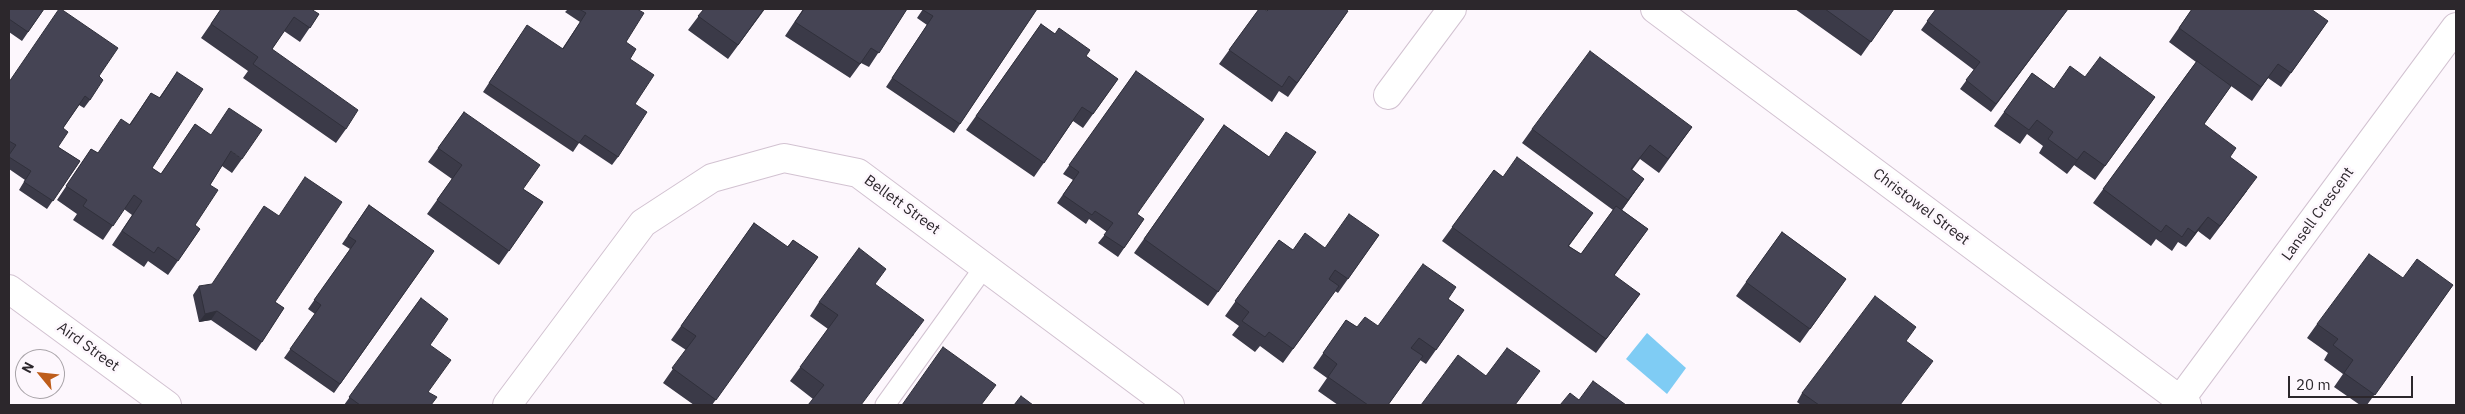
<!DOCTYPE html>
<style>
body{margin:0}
#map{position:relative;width:2465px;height:414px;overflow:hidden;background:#fdf7fd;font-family:"IBM Plex Sans",sans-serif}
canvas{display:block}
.frame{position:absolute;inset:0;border:10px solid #2c272c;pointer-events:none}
.north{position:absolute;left:15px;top:349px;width:50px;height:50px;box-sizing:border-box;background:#fdf7fd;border:1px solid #a9a4a9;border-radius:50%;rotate:298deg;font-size:14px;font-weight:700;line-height:20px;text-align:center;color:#2c272c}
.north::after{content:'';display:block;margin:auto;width:18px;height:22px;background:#be5d1b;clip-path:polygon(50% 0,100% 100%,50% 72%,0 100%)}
.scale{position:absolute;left:2288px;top:376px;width:125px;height:22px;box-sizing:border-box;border:2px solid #2c272c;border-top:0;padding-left:6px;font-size:15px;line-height:18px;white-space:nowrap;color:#2c272c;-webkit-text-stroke:4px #fdf7fd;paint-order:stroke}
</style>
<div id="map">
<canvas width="2465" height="414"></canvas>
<div class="frame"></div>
<div class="north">N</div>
<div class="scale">20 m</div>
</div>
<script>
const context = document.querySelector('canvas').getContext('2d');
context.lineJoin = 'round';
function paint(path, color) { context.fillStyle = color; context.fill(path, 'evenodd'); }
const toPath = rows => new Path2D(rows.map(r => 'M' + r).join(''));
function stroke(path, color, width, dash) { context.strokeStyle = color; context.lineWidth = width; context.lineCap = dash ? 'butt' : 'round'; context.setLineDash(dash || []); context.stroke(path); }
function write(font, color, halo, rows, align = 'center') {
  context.font = font + ' "IBM Plex Sans",sans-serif'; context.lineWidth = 5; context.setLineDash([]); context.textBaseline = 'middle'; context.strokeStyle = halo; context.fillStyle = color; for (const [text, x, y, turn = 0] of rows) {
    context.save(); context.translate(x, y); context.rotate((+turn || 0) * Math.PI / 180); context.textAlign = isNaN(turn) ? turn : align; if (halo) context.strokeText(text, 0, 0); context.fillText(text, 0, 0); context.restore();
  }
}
const water = toPath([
 [1647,333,1686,368,1667,394,1626,359]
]);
const service = toPath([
 [885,405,985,266]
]);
const minor = toPath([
 [1655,9,2187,405],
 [1388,95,1452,9],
 [9,289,167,405],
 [2180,400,2456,27],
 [507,405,643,223,712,178,784,158,858,173,1170,405]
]);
const wall = toPath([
 [9,9,44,9,22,41,9,32],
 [221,9,319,14,300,42,284,31,272,49,346,129,336,143,243,78,248,71,201,38],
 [568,9,637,9,626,42,630,59,635,104,618,157,612,165,579,143,573,152,483,92,521,34,562,49,580,22,565,12],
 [704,9,765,9,728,59,688,30],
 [803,9,907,9,869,67,861,63,850,78,785,36],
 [923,9,1037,9,954,133,886,87,927,25,917,18],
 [1259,9,1267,11,1348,11,1288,97,1279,91,1272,102,1219,64],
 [1795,9,1894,9,1861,56],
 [1936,9,2068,9,1991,112,1960,89,1974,70,1921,30],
 [2192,9,2328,21,2281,87,2268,78,2252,101,2231,86,2204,124,2230,157,2247,191,2210,240,2198,231,2186,247,2178,242,2172,251,2156,239,2151,246,2093,203,2196,62,2169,42],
 [1041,24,1118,79,1083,128,1073,121,1034,177,966,130],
 [1136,71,1137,214,1144,219,1118,257,1098,243,1107,232,1089,219,1086,224,1057,203,1073,180,1063,174],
 [177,72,152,168,161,174,195,124,242,159,232,173,222,166,210,185,195,225,200,229,168,275,148,261,144,267,112,245,132,215,124,209,103,240,73,220,77,214,57,200,91,149,98,153,129,125,151,93,159,98],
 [2032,73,2054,89,2085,77,2155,97,2095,180,2074,165,2067,174,2039,153,2043,146,2027,134,2020,144,1994,126],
 [99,76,90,100,84,108,79,105,63,128,58,147,80,161,47,209,19,190,25,180,9,169,9,155,10,154,9,153,9,82],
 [464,112,523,189,543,202,499,265,427,214,452,179,428,162],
 [1224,125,1269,157,1316,152,1208,306,1134,253],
 [1692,127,1659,173,1640,159,1632,170,1644,179,1622,210,1648,229,1614,276,1640,294,1596,353,1442,241,1494,170,1503,177,1593,213,1569,246,1581,254,1613,210,1522,143,1532,129],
 [369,205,434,251,334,393,284,358,315,314,308,309,350,249,342,244],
 [754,223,787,247,793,240,818,257,712,405,694,405,663,383,686,350,671,340],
 [1782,232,1846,279,1800,343,1736,296],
 [1379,235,1338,293,1335,291,1283,363,1260,346,1255,352,1232,335,1239,326,1225,316,1279,240,1293,250,1325,248],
 [2403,278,2453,285,2367,405,2360,405,2334,387,2343,374,2324,360,2328,353,2307,338,2317,324],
 [875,284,914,335,813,399,790,381,828,329,810,316,819,302],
 [199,286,275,302,284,308,256,351,211,320,199,322,193,295],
 [421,298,430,345,428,392,431,405,344,405],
 [1448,299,1464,310,1426,364,1420,360,1388,405,1338,405,1318,391,1327,378,1313,368,1346,320,1357,327,1378,326],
 [1906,341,1900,405,1801,405,1797,402,1802,393]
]);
const shadedWall = toPath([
 [2084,151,2074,165,2067,174,2077,160],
 [1644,179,1619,214,1628,200],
 [2208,217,2198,231,2186,247,2195,233],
 [217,311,211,320,199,322,205,314]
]);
const building = toPath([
 [9,9,44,9,28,32,9,19,9,9],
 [59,9,61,9,118,48,99,76,103,80,90,100,85,96,63,128,68,132,58,147,80,161,53,201,24,182,31,171,9,157,9,155,16,145,9,141,9,82,59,9],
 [221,9,311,9,319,14,310,28,294,17,272,49,358,110,346,129,253,64,258,57,211,24,221,9],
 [579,9,637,9,644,13,626,42,636,49,630,59,654,75,635,104,647,112,618,157,585,135,579,143,489,83,527,25,563,49,586,13,579,9],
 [704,9,764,9,738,45,698,16,704,9],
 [804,9,907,9,879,53,871,48,860,64,795,22,804,9],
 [923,9,1037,9,960,124,892,78,933,16,923,10,923,9],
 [1259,9,1264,9,1267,11,1269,9,1345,9,1348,11,1297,83,1289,76,1282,87,1229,50,1259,9],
 [1825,9,1894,9,1871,42,1825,9],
 [1936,9,2068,9,1996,104,1966,80,1980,62,1927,21,1936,9],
 [2192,9,2311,9,2328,21,2291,73,2278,64,2261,87,2179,28,2192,9],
 [1041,24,1055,34,1059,28,1090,50,1086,56,1118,79,1093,114,1082,107,1044,163,976,116,1041,24],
 [1590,51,1692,127,1668,159,1650,145,1631,169,1644,179,1628,200,1532,129,1590,51],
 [2100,57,2155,97,2105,166,2084,151,2077,160,2048,139,2053,132,2037,120,2029,130,2004,112,2032,73,2054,89,2070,66,2085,77,2100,57],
 [2197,61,2231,86,2204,124,2236,148,2230,157,2257,177,2220,226,2208,217,2195,233,2188,228,2182,237,2166,225,2161,232,2103,189,2197,61],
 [1136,71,1204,119,1137,214,1144,219,1124,248,1104,235,1113,223,1095,211,1092,215,1063,195,1079,172,1069,165,1136,71],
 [177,72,203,89,152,168,161,174,195,124,211,135,229,108,262,130,242,159,231,151,210,185,218,190,195,225,200,229,178,261,158,247,154,253,122,231,142,201,134,195,113,226,83,206,87,200,66,186,91,149,98,153,121,119,130,125,151,93,160,98,177,72],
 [464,112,540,165,523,189,543,202,509,251,437,200,462,165,438,148,464,112],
 [1224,125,1269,157,1286,132,1316,152,1218,292,1144,239,1224,125],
 [1517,157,1593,213,1568,246,1581,254,1616,206,1648,229,1614,275,1640,294,1606,339,1452,227,1494,170,1503,177,1517,157],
 [305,177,342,202,275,302,284,308,262,342,217,311,205,314,199,286,212,284,264,206,279,216,305,177],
 [369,205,434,251,340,384,290,349,321,305,314,300,356,241,348,236,369,205],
 [1349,214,1379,235,1348,279,1335,270,1329,279,1339,286,1293,349,1269,332,1265,337,1242,321,1249,312,1235,301,1279,240,1293,250,1305,233,1325,248,1349,214],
 [754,223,788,247,793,240,818,257,716,400,672,368,696,336,681,326,754,223],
 [1782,232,1846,279,1810,329,1746,282,1782,232],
 [859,248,886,269,875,284,924,320,861,405,808,405,824,385,800,367,838,315,819,302,859,248],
 [2369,254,2403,278,2417,259,2453,285,2375,395,2344,373,2353,360,2333,345,2338,339,2317,324,2369,254],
 [1423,264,1456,287,1448,299,1464,310,1436,350,1419,338,1411,348,1423,356,1388,405,1368,405,1328,377,1337,364,1323,353,1346,320,1357,327,1365,317,1378,326,1423,264],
 [1875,296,1916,327,1906,341,1933,361,1900,405,1819,405,1802,393,1875,296],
 [421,298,448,319,430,345,451,360,428,392,437,397,431,405,360,405,349,397,421,298],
 [943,347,996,385,981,405,902,405,943,347],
 [1507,348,1540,371,1515,405,1421,405,1458,355,1486,376,1507,348],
 [1593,381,1626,405,1560,405,1570,393,1579,400,1593,381],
 [1021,396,1033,405,1014,405,1021,396]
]);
const streetNames = [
 ["Bellett Street",902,205,36],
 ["Christowel Street",1921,207,37],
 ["Lansell Crescent",2318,214,-54],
 ["Aird Street",88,347,36]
];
paint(water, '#7fccf4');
stroke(service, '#d2c2d1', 21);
stroke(minor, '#d2c2d1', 30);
stroke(service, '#fff', 19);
stroke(minor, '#fff', 28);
paint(wall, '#3b3a48');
paint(shadedWall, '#30303b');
paint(building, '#454454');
stroke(building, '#30303b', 1);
write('15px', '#2c272c', '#fdf7fd', streetNames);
</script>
